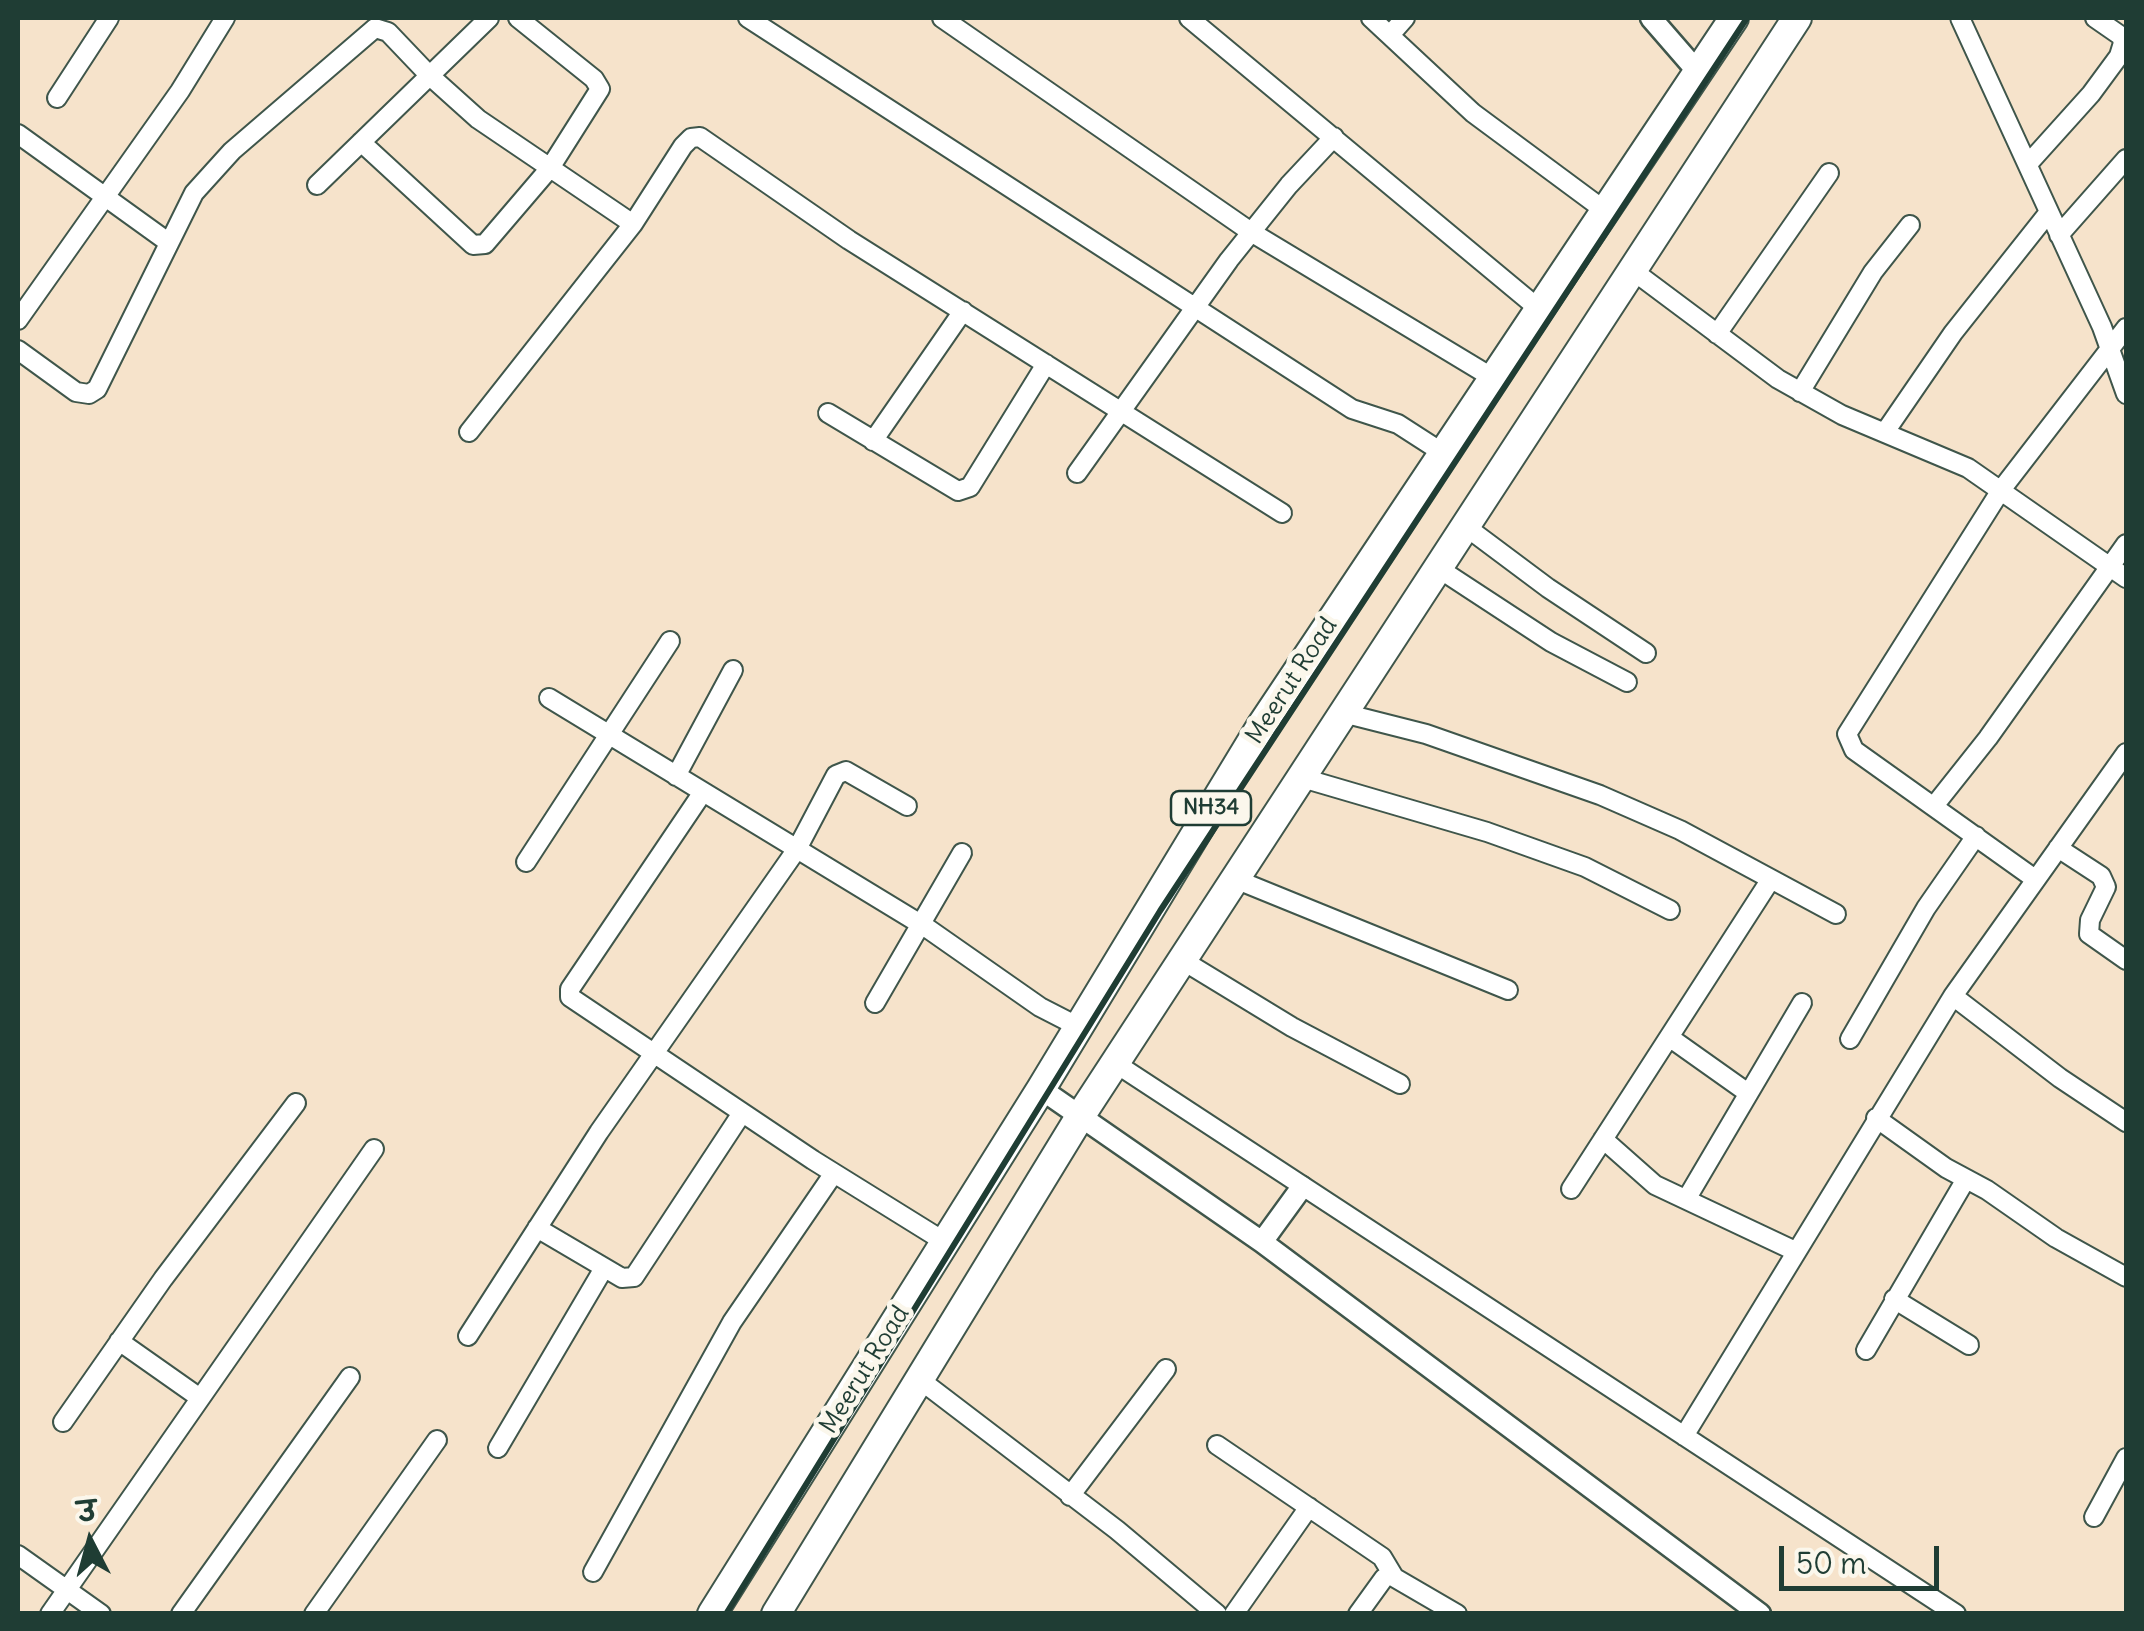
<!DOCTYPE html>
<meta charset="utf-8">
<style>
body{margin:0}
#map{position:relative;width:2144px;height:1631px;overflow:hidden;background:#f6e3cb;font-family:Delius,"Playpen Sans Deva",sans-serif}
canvas{display:block}
.frame{position:absolute;inset:0;border:20px solid #1f3d34;pointer-events:none}
.north{position:absolute;left:40px;top:1491px;width:100px;height:100px;-webkit-text-stroke:8px #fbf7ec;paint-order:stroke;rotate:354deg;font-size:28px;font-weight:700;line-height:40px;text-align:center;color:#1f3d34}
.north::after{content:'';display:block;margin:auto;width:35px;height:45px;background:#1f3d34;clip-path:polygon(50% 0,100% 100%,50% 72%,0 100%)}
.scale{position:absolute;left:1779px;top:1546px;width:160px;height:45px;box-sizing:border-box;border:5px solid #1f3d34;border-top:0;padding-left:12px;font-size:30px;line-height:35px;white-space:nowrap;color:#1f3d34;-webkit-text-stroke:8px #fbf7ec;paint-order:stroke}
</style>
<div id="map">
<canvas width="2144" height="1631"></canvas>
<div class="frame"></div>
<div class="north">उ</div>
<div class="scale">50 m</div>
</div>
<script>
const context = document.querySelector('canvas').getContext('2d');
context.lineJoin = 'round';
const toPath = rows => new Path2D(rows.map(r => 'M' + r).join(''));
function stroke(path, color, width, dash) { context.strokeStyle = color; context.lineWidth = width; context.lineCap = dash ? 'butt' : 'round'; context.setLineDash(dash || []); context.stroke(path); }
function write(font, color, halo, rows, align = 'center') {
  context.font = font + ' Delius,sans-serif'; context.lineWidth = 10; context.setLineDash([]); context.textBaseline = 'middle'; context.strokeStyle = halo; context.fillStyle = color; for (const [text, x, y, turn = 0] of rows) {
    context.save(); context.translate(x, y); context.rotate((+turn || 0) * Math.PI / 180); context.textAlign = isNaN(turn) ? turn : align; if (halo) context.strokeText(text, 0, 0); context.fillText(text, 0, 0); context.restore();
  }
}
const minor = toPath([
 [748,18,1352,409,1398,424,1443,453],
 [942,18,1251,232,1493,378],
 [1189,18,1539,309],
 [1371,18,1473,113,1604,210],
 [1960,18,2102,327,2126,394],
 [1390,35,1405,18],
 [57,98,109,18],
 [18,134,168,242],
 [361,142,473,245,485,244,550,168,600,89,594,79,518,18],
 [2028,164,2091,94,2119,56,2123,43,2121,36,2095,18],
 [317,185,489,18],
 [2059,235,2126,159],
 [1632,270,1778,379,1842,415,1968,468,2126,578],
 [18,320,180,91,225,18],
 [1717,334,1829,173],
 [18,350,76,392,89,394,97,389,194,193,232,151,375,28,388,32,429,75,478,119,633,224],
 [1800,392,1873,272,1910,225],
 [828,413,958,491,970,487,1046,364],
 [469,432,633,224,683,146,691,138,700,137,849,240,1282,513],
 [1885,432,1953,333,2049,212],
 [873,441,963,311],
 [1077,473,1229,260,1289,185,1334,137],
 [1465,526,1548,588,1646,653],
 [1438,568,1551,642,1627,682],
 [549,698,927,928,1040,1007,1077,1026],
 [1343,713,1426,734,1600,795,1680,830,1836,914],
 [676,776,733,670],
 [1299,777,1487,832,1585,867,1670,910],
 [703,792,570,989,570,997,813,1160,945,1242],
 [1934,806,1988,738,2126,544],
 [2058,848,2101,876,2106,887,2090,920,2089,934,2126,960],
 [526,862,670,641],
 [1235,879,1508,990],
 [2035,879,1854,750,1847,734,2001,490,2126,328],
 [1182,960,1292,1027,1400,1084],
 [1953,996,2060,1078,2126,1122],
 [875,1003,962,853],
 [1669,1037,1748,1093],
 [1850,1039,1926,908,1976,836],
 [1115,1063,1956,1614],
 [1876,1118,1946,1168,1987,1190,2056,1238,2126,1277],
 [1603,1139,1655,1185,1795,1251],
 [1571,1189,1771,879],
 [1687,1198,1802,1003],
 [537,1228,622,1278,634,1277,742,1113],
 [1894,1299,1969,1345],
 [468,1336,599,1132,797,849,836,775,846,771,907,806],
 [119,1341,200,1398],
 [1866,1350,1966,1179],
 [919,1379,1117,1530,1217,1614],
 [63,1422,163,1279,296,1103],
 [1684,1436,1953,996,2126,753],
 [1217,1445,1382,1557,1394,1577],
 [498,1448,604,1268],
 [1070,1496,1166,1369],
 [2094,1517,2126,1458],
 [18,1555,101,1614],
 [593,1572,732,1322,834,1173],
 [50,1614,374,1149],
 [181,1614,350,1377],
 [314,1614,437,1440],
 [1234,1614,1309,1507],
 [1358,1614,1384,1578,1390,1575,1457,1614]
]);
const tertiary = toPath([
 [1651,18,1697,71],
 [1041,1089,1262,1242,1760,1614],
 [1262,1242,1302,1187]
]);
const trunk = toPath([
 [712,1614,1041,1089,1261,726,1734,18],
 [776,1614,1081,1115,1797,18]
]);
const rail = toPath([
 [726,1614,1160,911,1747,18]
]);
const shields = [
 [1211,808,80]
];
const shieldNames = [
 ["NH34",1211,808]
];
const streetNames = [
 ["Meerut Road",1292,681,-57],
 ["Meerut Road",865,1370,-58]
];
stroke(minor, '#3f564b', 22);
stroke(tertiary, '#3f564b', 25);
stroke(trunk, '#3f564b', 32);
stroke(minor, '#fff', 18);
stroke(tertiary, '#fff', 20);
stroke(trunk, '#fff', 28);
stroke(rail, '#1f3d34', 6);
for (const [x, y, w] of shields) { const box = new Path2D(); box.roundRect(x - w / 2, y - 17, w, 34, 8); context.fillStyle = '#fbf7ec'; context.fill(box); stroke(box, '#1f3d34', 2.5); }
write('bold 22px', '#1f3d34', null, shieldNames);
write('25px', '#1f3d34', '#fbf7ec', streetNames);
</script>
